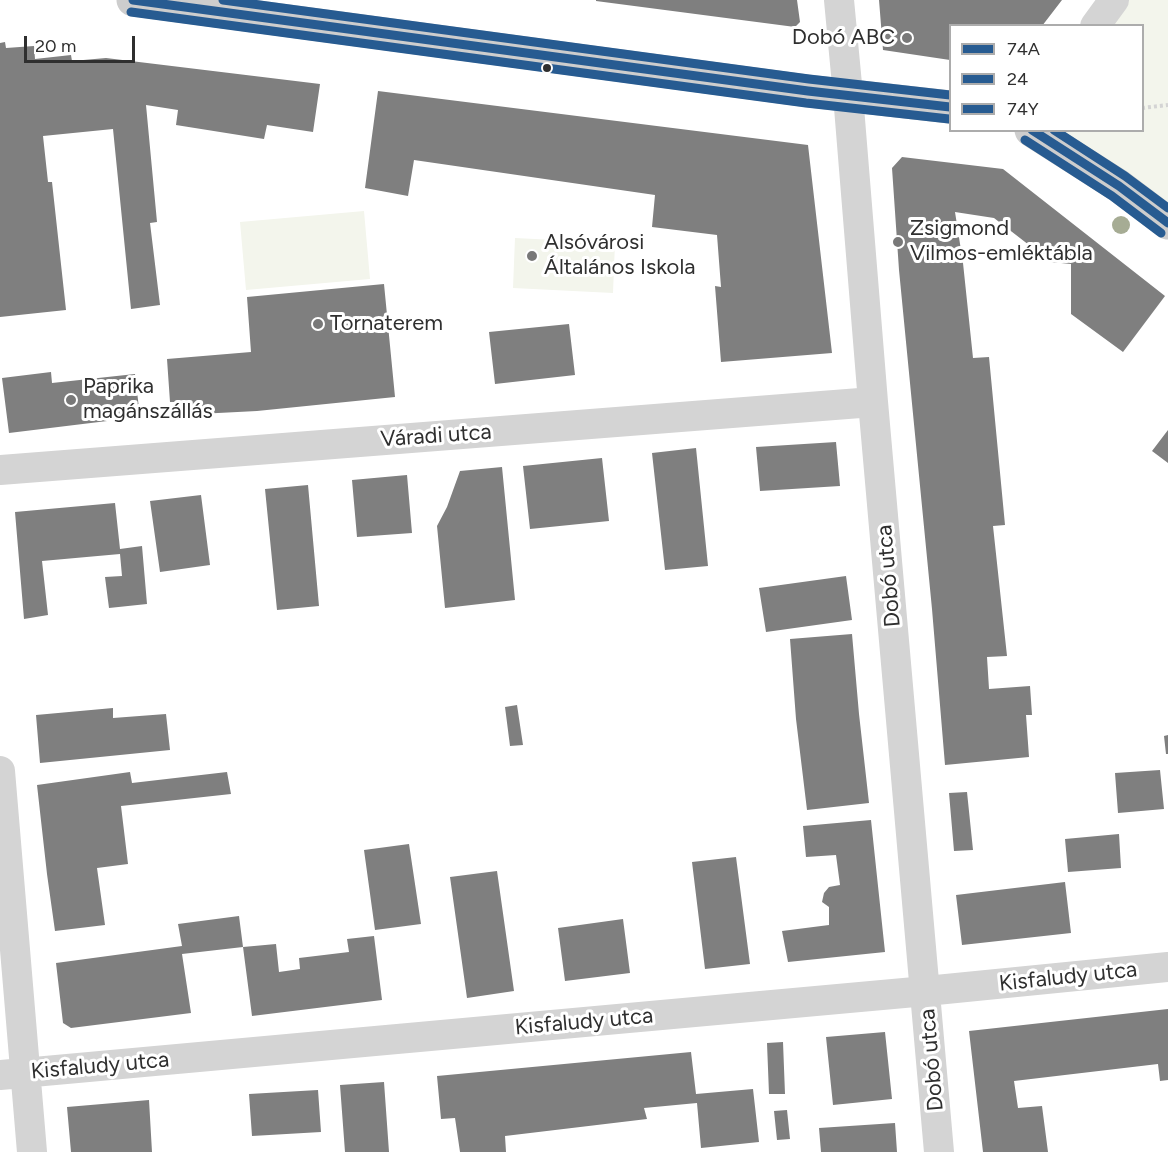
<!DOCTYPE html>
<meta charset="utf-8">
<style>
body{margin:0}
#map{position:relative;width:1168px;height:1152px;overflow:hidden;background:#fff;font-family:Figtree,sans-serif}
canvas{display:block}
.legend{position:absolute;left:949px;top:24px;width:195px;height:108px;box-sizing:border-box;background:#fff;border:2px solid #acacac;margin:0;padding:8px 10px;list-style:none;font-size:18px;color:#2f2f2f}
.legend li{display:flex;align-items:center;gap:12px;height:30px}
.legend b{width:30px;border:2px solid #acacac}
.scale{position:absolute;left:24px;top:36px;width:111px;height:27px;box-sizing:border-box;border:3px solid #2f2f2f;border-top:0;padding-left:8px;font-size:18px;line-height:21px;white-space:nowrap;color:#2f2f2f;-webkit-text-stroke:4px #fff;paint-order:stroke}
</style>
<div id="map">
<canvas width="1168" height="1152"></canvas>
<ul class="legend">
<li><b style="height:8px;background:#275b91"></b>74A</li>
<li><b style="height:8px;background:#275b91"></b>24</li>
<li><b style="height:8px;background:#275b91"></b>74Y</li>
</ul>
<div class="scale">20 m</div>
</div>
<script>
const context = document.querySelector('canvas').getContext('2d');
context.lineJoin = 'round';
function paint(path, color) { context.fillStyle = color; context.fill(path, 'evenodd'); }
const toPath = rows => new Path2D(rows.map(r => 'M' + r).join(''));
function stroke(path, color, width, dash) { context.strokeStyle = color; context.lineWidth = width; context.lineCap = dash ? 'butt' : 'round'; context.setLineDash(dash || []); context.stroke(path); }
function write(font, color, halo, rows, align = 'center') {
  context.font = font + ' Figtree,sans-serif'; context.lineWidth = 6; context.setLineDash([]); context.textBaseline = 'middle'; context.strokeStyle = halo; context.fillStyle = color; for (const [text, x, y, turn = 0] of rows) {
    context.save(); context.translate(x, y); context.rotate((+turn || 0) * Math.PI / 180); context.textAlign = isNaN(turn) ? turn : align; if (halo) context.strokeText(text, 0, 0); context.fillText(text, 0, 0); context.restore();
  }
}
const green = toPath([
 [1114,0,1168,0,1168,223,1031,131,1142,130,1142,26,1095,25],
 [364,211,370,279,246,290,240,222],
 [515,238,615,243,613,293,513,288]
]);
const building = toPath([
 [596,0,797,0,800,22,795,27,596,1],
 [879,0,1062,0,1042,26,950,26,950,60,883,50],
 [5,42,6,48,34,46,35,59,71,55,72,61,106,58,320,84,313,132,267,125,264,139,176,125,178,110,146,105,157,222,150,223,160,305,131,309,113,129,43,136,48,182,52,182,66,310,0,317,0,43],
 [378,91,808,145,832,353,721,362,715,286,721,287,717,235,652,227,655,195,414,160,408,196,365,188],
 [902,157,1003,169,1165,296,1123,352,1071,314,1071,264,1051,262,994,218,955,212,963,263,973,358,989,357,1005,525,993,526,1007,656,987,657,989,689,1030,686,1032,715,1026,715,1029,757,945,765,932,609,899,270,892,168],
 [384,284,395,397,257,411,179,415,179,402,170,402,167,359,251,352,247,297],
 [569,324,575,375,495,384,489,332],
 [51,372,52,383,135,374,140,417,9,433,2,378],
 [1168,430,1168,463,1152,451],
 [836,442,840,486,760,491,756,447],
 [696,448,708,566,665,570,652,453],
 [602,458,609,521,530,529,523,466],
 [502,467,515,600,445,608,437,526,447,507,460,471],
 [407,475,412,533,357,537,352,480],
 [308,485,319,606,277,610,265,489],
 [201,495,210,565,160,572,150,501],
 [115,503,120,549,142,546,147,604,109,608,105,577,122,576,120,554,42,561,48,615,24,619,15,512],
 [846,576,852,620,766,632,759,588],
 [852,634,859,714,869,803,807,810,796,719,790,639],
 [517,705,523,745,510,746,505,707],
 [113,708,113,718,166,714,170,750,40,763,36,715],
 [1168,735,1168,754,1166,754,1164,736],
 [1160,770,1164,809,1118,813,1115,773],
 [130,772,132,783,227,772,231,794,121,806,128,864,97,868,105,925,55,931,47,874,37,785],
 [967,792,973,850,954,851,949,793],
 [871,820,885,952,788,962,782,931,829,925,829,907,822,902,824,893,829,887,840,885,836,855,806,857,803,826],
 [1119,834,1121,868,1068,872,1065,839],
 [409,844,421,924,375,930,364,850],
 [736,857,750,964,705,969,692,862],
 [497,871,514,991,467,998,450,877],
 [1065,882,1071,933,962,945,956,895],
 [239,916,243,947,182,954,191,1013,71,1028,63,1023,56,963,182,946,178,924],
 [623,919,630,973,565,981,558,928],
 [374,936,382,1000,252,1016,243,947,276,944,279,972,300,969,299,958,349,952,347,939],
 [1168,1009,1168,1080,1160,1081,1158,1064,1014,1081,1018,1108,1042,1106,1048,1152,983,1152,969,1031],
 [885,1032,892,1099,833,1105,826,1037],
 [783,1042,785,1094,769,1094,767,1043],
 [691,1052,696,1094,753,1089,759,1142,701,1148,697,1103,644,1108,647,1119,505,1136,506,1152,460,1152,455,1118,441,1119,437,1076],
 [384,1082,389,1152,345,1152,340,1085],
 [318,1090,321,1132,252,1136,249,1094],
 [149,1100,152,1152,71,1152,67,1107],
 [787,1110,790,1139,777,1140,774,1111],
 [895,1123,897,1152,821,1152,819,1128]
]);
const path = toPath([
 [1142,108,1168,105]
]);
const street = toPath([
 [839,0,848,95,873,402,939,1152],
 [1095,26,1114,0],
 [0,470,873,402],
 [0,771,32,1152],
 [0,1075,926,991,1168,967]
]);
const secondary = toPath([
 [133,0,808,91,950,107],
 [1031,130,1119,186,1168,223]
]);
const bus1 = toPath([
 [133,0,808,91,950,107],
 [1032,130,1119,186,1168,223]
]);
const bus2 = toPath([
 [131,12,806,103,949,119],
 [1025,140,1112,196,1161,233]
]);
const bus3 = toPath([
 [223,0,809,79,950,95],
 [1054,130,1125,176,1168,208]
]);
const trees = [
 [1121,225]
];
const markers = [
 [907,38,6,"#787878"],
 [547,68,5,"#2f2f2f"],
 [898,242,6,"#787878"],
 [532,256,6,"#787878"],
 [318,324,6,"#787878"],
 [71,400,6,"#787878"]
];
const poiNames = [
 ["Dobó ABC",895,38,"right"],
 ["Zsigmond",910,229],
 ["Vilmos-emléktábla",910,254],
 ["Alsóvárosi",544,243],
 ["Általános Iskola",544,268],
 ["Tornaterem",330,324],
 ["Paprika",83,387],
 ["magánszállás",83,412]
];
const streetNames = [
 ["Váradi utca",436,436,-4],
 ["Dobó utca",889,576,-95],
 ["Kisfaludy utca",1068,977,-6],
 ["Kisfaludy utca",584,1022,-5],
 ["Dobó utca",932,1060,-95],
 ["Kisfaludy utca",100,1066,-5]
];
paint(green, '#f3f5ec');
paint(building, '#7f7f7f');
stroke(path, '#d4d4d4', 4, [3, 3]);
stroke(street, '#d4d4d4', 30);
stroke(secondary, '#cdcdcd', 33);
stroke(bus1, '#275b91', 9);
stroke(bus2, '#275b91', 9);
stroke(bus3, '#275b91', 9);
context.fillStyle = '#a6ac94';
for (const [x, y] of trees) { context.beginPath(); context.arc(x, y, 9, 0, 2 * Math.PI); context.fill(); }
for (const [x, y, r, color] of markers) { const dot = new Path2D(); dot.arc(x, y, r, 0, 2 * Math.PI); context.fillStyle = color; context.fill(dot); stroke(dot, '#fff', 2); }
write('22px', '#2f2f2f', '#fff', poiNames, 'left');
write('22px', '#2f2f2f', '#fff', streetNames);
</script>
